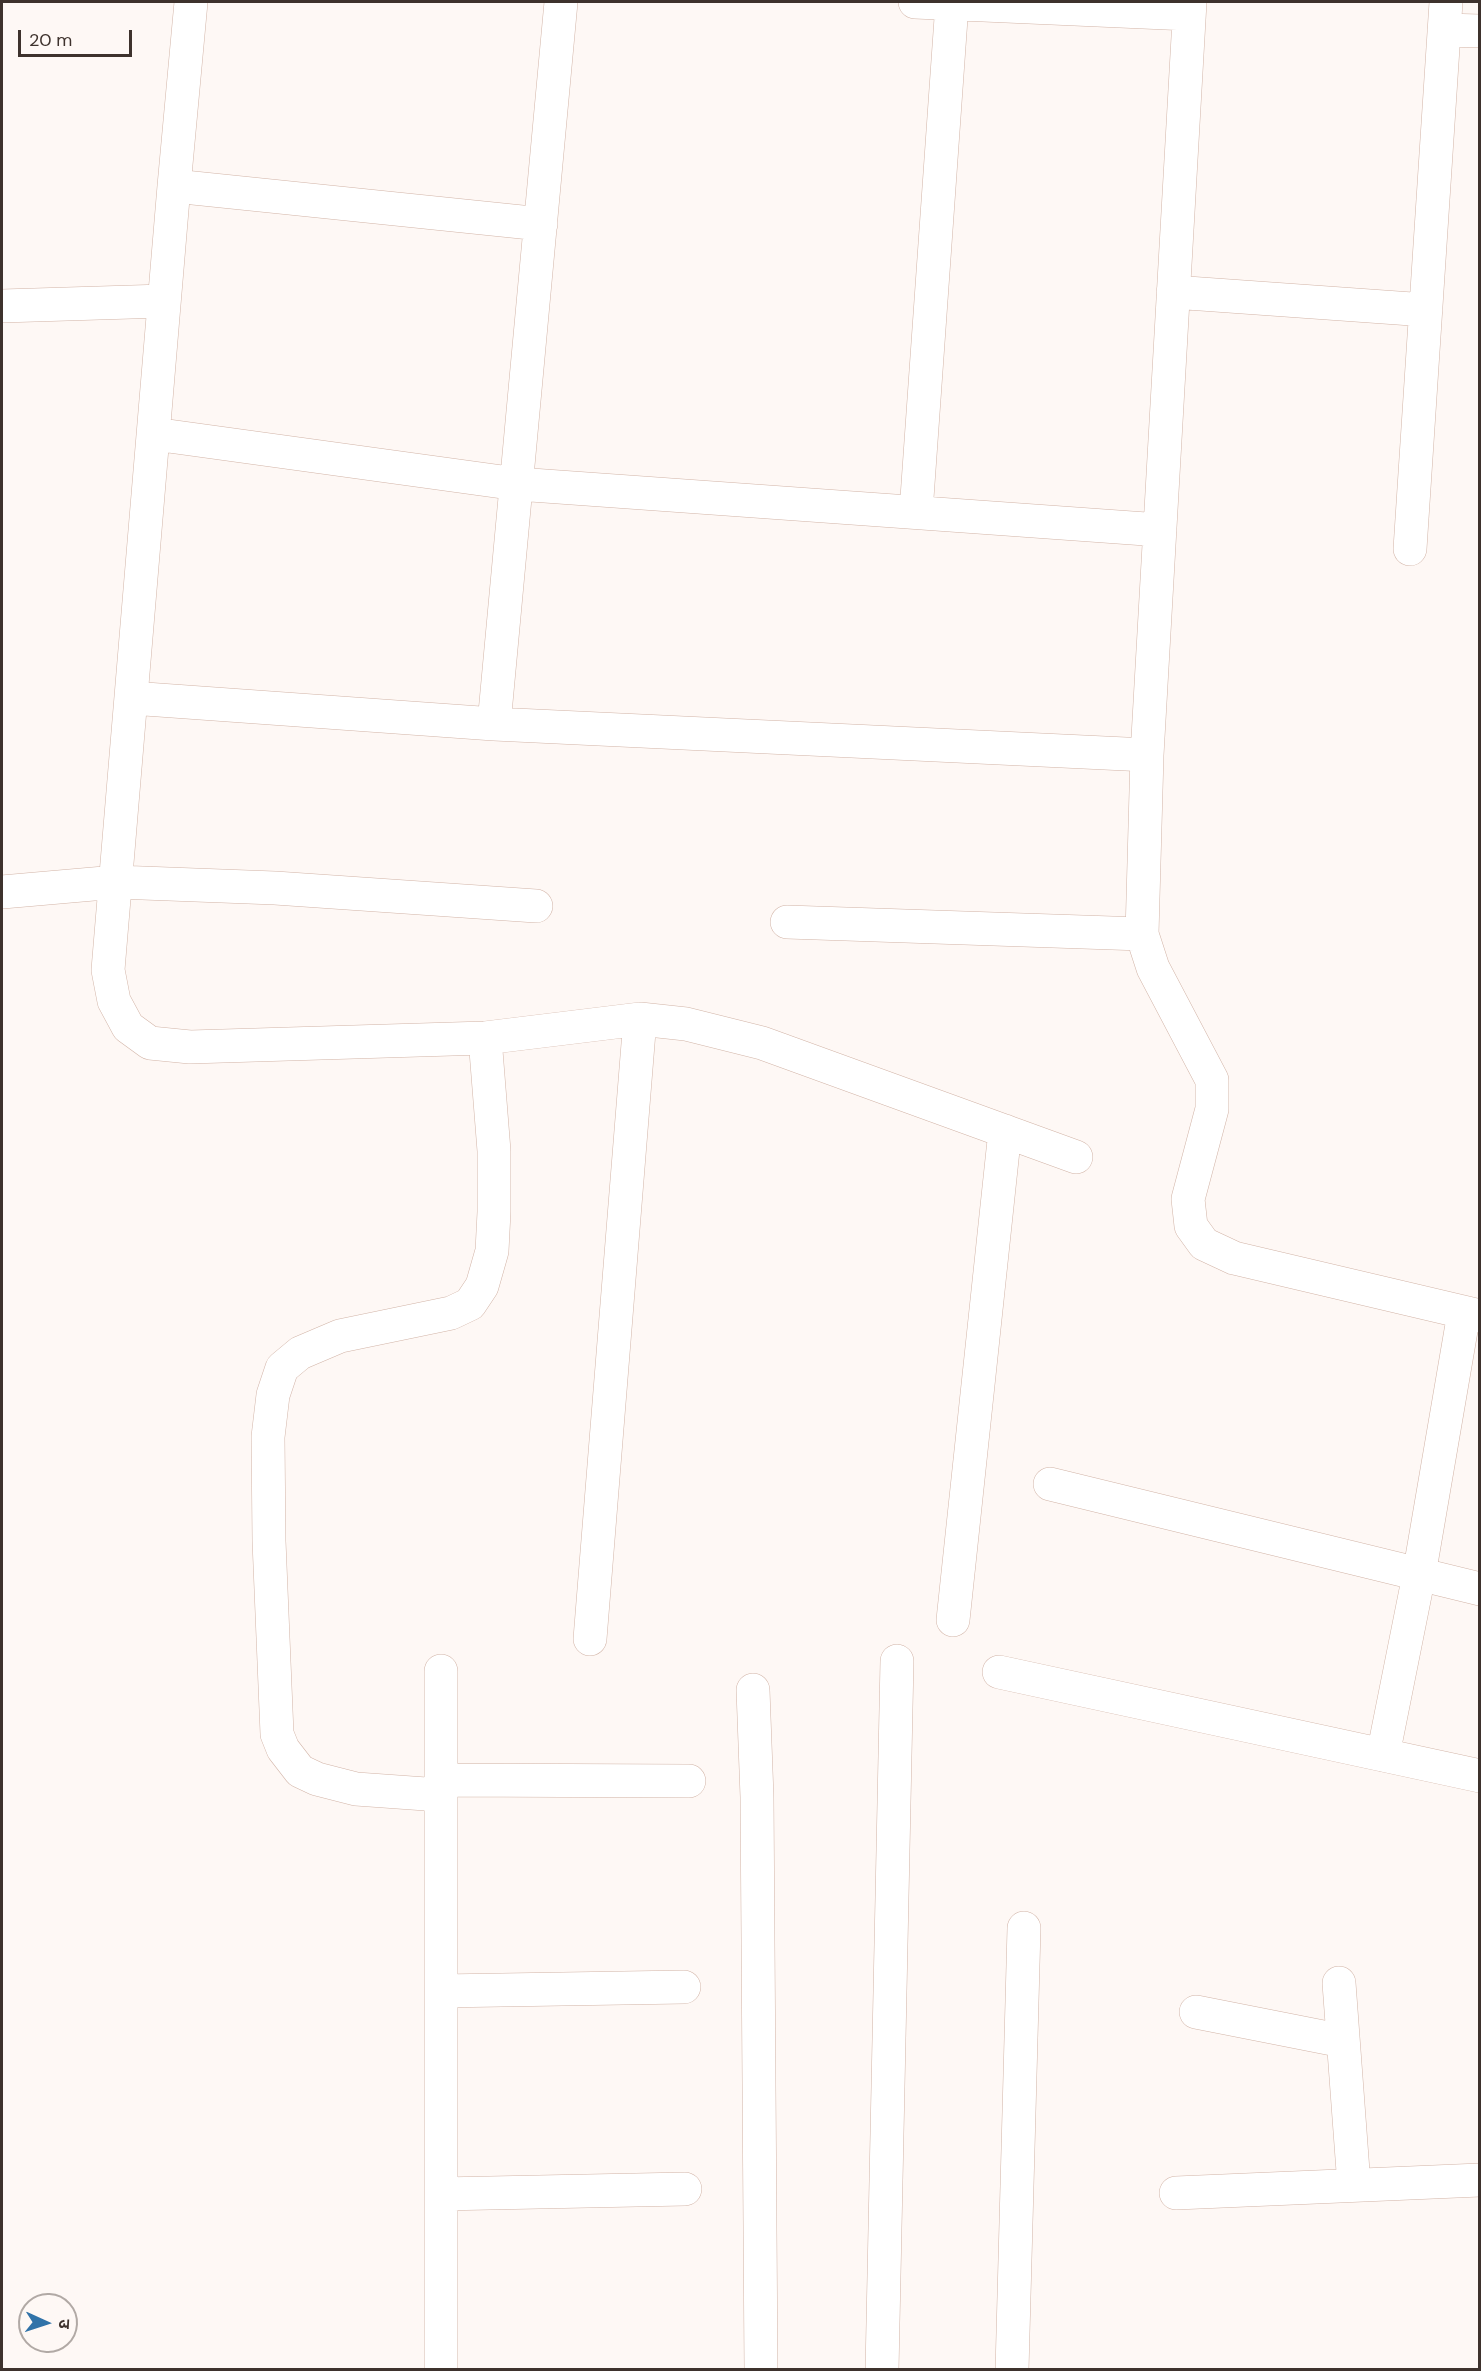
<!DOCTYPE html>
<meta charset="utf-8">
<style>
body{margin:0}
#map{position:relative;width:1481px;height:2371px;overflow:hidden;background:#fef8f5;font-family:"DM Sans","Noto Sans Devanagari",sans-serif}
canvas{display:block}
.frame{position:absolute;inset:0;border:3px solid #3e322d;pointer-events:none}
.north{position:absolute;left:18px;top:2293px;width:60px;height:60px;box-sizing:border-box;background:#fef8f5;border:2px solid #b1a9a5;border-radius:50%;rotate:93deg;font-size:16px;font-weight:700;line-height:24px;text-align:center;color:#3e322d}
.north::after{content:'';display:block;margin:auto;width:21px;height:27px;background:#3173a9;clip-path:polygon(50% 0,100% 100%,50% 72%,0 100%)}
.scale{position:absolute;left:18px;top:30px;width:114px;height:27px;box-sizing:border-box;border:3px solid #3e322d;border-top:0;padding-left:8px;font-size:18px;line-height:21px;white-space:nowrap;color:#3e322d;-webkit-text-stroke:4px #fef8f5;paint-order:stroke}
</style>
<div id="map">
<canvas width="1481" height="2371"></canvas>
<div class="frame"></div>
<div class="north">उ</div>
<div class="scale">20 m</div>
</div>
<script>
const context = document.querySelector('canvas').getContext('2d');
context.lineJoin = 'round';
const toPath = rows => new Path2D(rows.map(r => 'M' + r).join(''));
function stroke(path, color, width, dash) { context.strokeStyle = color; context.lineWidth = width; context.lineCap = dash ? 'butt' : 'round'; context.setLineDash(dash || []); context.stroke(path); }
const minor = toPath([
 [191,2,174,186,108,970,114,1001,128,1027,150,1043,190,1047,485,1038,640,1019,686,1024,762,1043,1076,1157],
 [915,2,1189,14],
 [1190,2,1147,755,1142,934,1153,968,1212,1080,1212,1109,1188,1199,1191,1226,1204,1244,1234,1258,1480,1316],
 [1444,30,1480,31],
 [174,186,541,224],
 [1173,292,1426,310],
 [2,306,164,301],
 [154,434,517,484,1160,530],
 [916,512,952,4],
 [1410,549,1446,2],
 [131,698,494,724,1147,755],
 [494,724,561,2],
 [2,892,116,882,275,888,536,906],
 [787,922,1142,934],
 [1050,1484,1480,1589],
 [953,1620,1005,1131],
 [590,1639,640,1019],
 [441,1671,441,2370],
 [999,1672,1480,1776],
 [753,1690,757,1797,761,2370],
 [1383,1755,1419,1575,1464,1313],
 [441,1780,689,1781],
 [440,1795,356,1789,317,1779,300,1771,283,1749,277,1734,269,1541,268,1437,273,1395,282,1368,300,1353,340,1336,451,1313,470,1304,482,1286,492,1251,494,1212,494,1151,485,1038],
 [1339,1983,1354,2185],
 [441,1991,684,1987],
 [1196,2012,1343,2041],
 [1176,2193,1480,2180],
 [441,2194,685,2189],
 [882,2370,897,1661],
 [1012,2370,1024,1928]
]);
stroke(minor, '#d2b4a7', 34);
stroke(minor, '#fff', 33);
</script>
